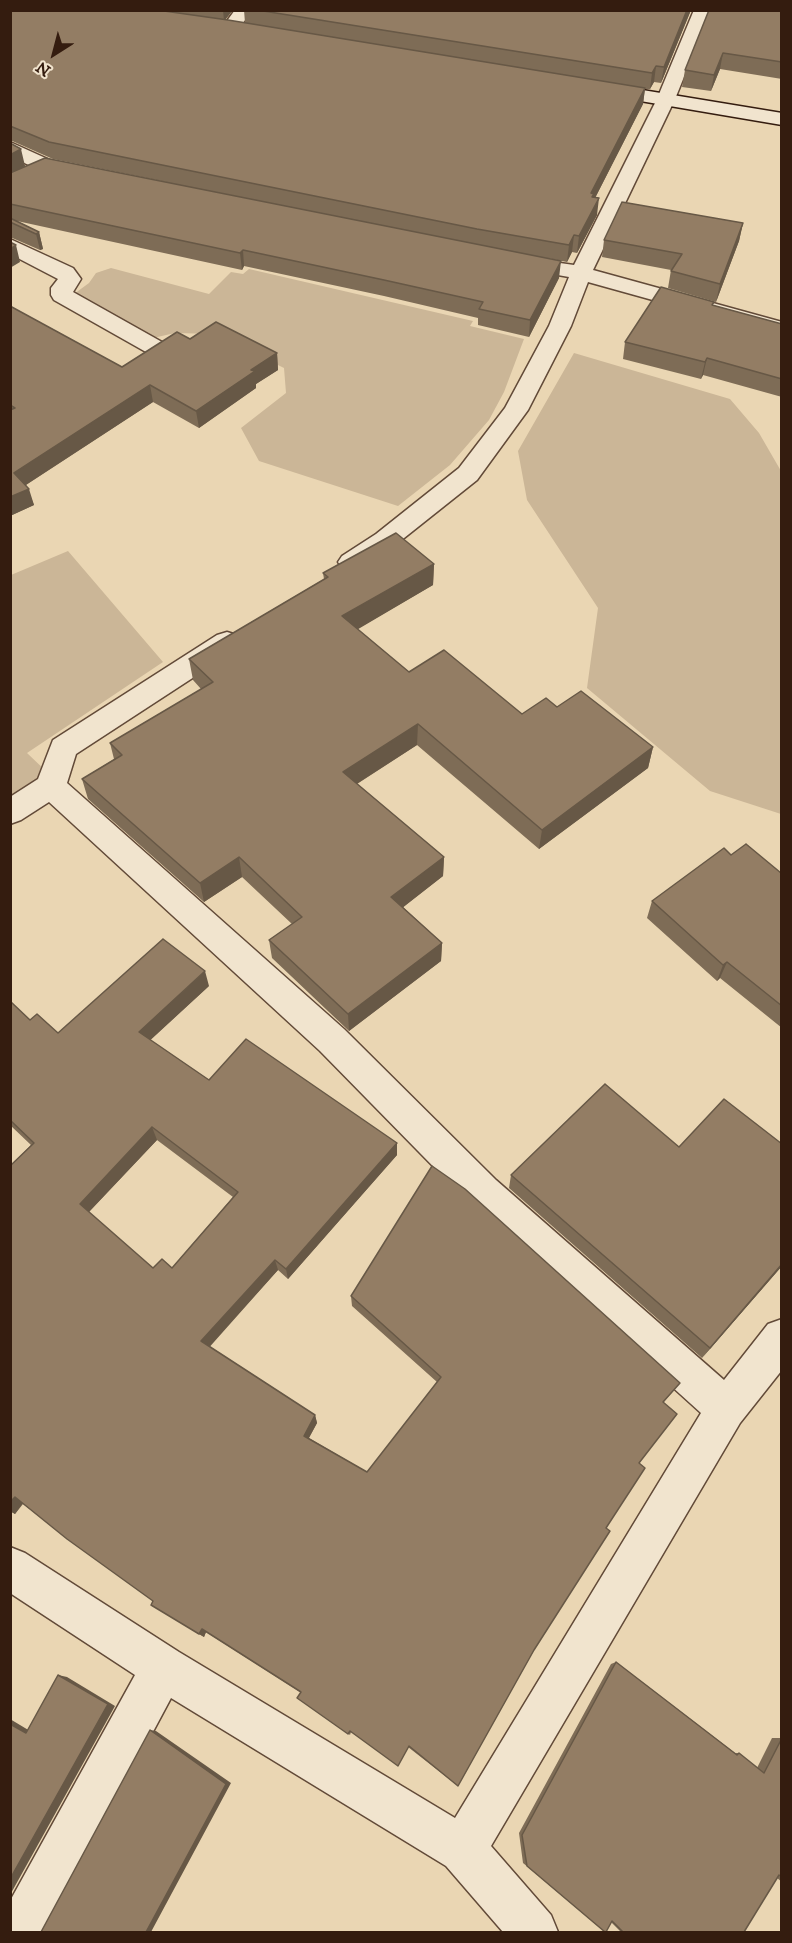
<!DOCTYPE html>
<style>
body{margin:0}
#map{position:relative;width:792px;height:1943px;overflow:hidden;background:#ead6b3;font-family:"IM FELL DW Pica",serif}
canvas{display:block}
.frame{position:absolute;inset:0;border:12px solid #341c0f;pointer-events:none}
.north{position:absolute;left:24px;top:24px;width:60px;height:60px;-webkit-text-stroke:4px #f1e4ce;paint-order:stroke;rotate:216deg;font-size:16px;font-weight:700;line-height:24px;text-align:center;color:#341c0f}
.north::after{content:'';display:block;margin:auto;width:21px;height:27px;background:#341c0f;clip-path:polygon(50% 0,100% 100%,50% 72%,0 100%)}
</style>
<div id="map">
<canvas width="792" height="1943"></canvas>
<div class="frame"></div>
<div class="north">N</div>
</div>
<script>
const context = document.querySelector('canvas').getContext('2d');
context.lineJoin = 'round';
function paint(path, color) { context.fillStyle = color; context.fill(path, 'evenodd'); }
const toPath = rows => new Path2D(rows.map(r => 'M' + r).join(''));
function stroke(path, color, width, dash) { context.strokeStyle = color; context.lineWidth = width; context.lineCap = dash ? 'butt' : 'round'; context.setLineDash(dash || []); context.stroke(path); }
const green = toPath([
 [111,268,209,294,231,272,243,274,249,269,473,321,470,326,524,339,504,392,489,420,450,465,398,506,259,461,241,428,286,393,284,368,215,334,175,333,153,338,74,294,89,283,96,273],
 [574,353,730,399,759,433,781,471,781,814,710,791,587,688,598,608,527,500,518,451],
 [68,551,163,662,27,753,48,773,11,798,11,575]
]);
const street = toPath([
 [235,10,252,10,236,33,224,33,221,29,235,10],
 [694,10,711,10,675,99,593,270,782,322,782,336,588,282,571,326,528,410,477,480,394,546,360,568,351,571,342,568,338,562,342,556,376,534,459,468,505,408,549,326,569,277,552,274,549,269,552,264,560,263,574,265,657,99,694,10],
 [10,142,52,161,87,169,90,173,87,177,80,179,39,170,10,156,10,142],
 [10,239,73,268,81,279,73,292,162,342,165,347,162,352,154,354,146,352,54,300,51,295,51,288,58,279,10,254,10,239],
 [227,632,237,635,241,642,237,649,76,754,67,783,344,1029,496,1180,724,1380,768,1324,782,1319,782,1370,740,1423,491,1846,551,1915,558,1932,503,1932,446,1866,171,1698,46,1932,10,1932,10,1901,135,1675,10,1593,10,1547,25,1553,179,1652,455,1818,701,1413,470,1204,320,1051,49,802,21,820,10,824,10,797,38,779,53,740,217,635,227,632]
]);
const secondary = toPath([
 [600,83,782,113,782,125,593,93,591,89,593,85,600,83]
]);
const wall = toPath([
 [10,10,233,10,225,20,245,23,244,10,691,10,661,83,654,82,650,89,645,89,643,104,595,198,597,215,577,253,572,252,567,262,547,258,559,278,529,337,478,325,478,318,384,296,244,266,242,270,17,221,39,232,43,249,40,250,10,237,10,143,25,166,20,169,166,182,53,159,10,140],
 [782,10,782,79,720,69,711,91,682,87,685,70],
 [743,223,739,241,716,302,668,288,671,270,602,257,604,240],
 [713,305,782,324,782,397,703,375,701,379,623,359,625,342],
 [10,306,122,367,190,339,277,353,278,370,256,384,256,388,199,428,153,402,26,485,34,505,10,516],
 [434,564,433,585,357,629,409,672,522,714,557,707,653,747,648,768,539,849,417,745,357,784,444,857,443,876,403,907,442,943,441,961,349,1031,272,958,269,940,292,924,242,877,204,902,88,799,82,779,114,759,110,743,201,689,193,680,189,659,324,579,323,573],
 [731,855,781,873,782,872,782,1028,720,978,717,981,647,918,652,901],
 [209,986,150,1040,209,1080,397,1143,397,1155,288,1279,278,1270,209,1346,315,1415,317,1423,309,1438,367,1472,437,1382,352,1306,351,1296,673,1391,663,1403,639,1463,606,1528,534,1650,458,1786,408,1747,351,1732,350,1735,300,1692,206,1632,204,1637,151,1605,153,1601,23,1504,15,1514,10,1511,10,1166,31,1145,10,1125,10,1001,30,1020,58,1033],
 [157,1140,233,1197,172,1268,153,1268,89,1212],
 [782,1144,782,1266,702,1358,509,1188,511,1175],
 [616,1662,735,1753,739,1753,757,1768,772,1738,782,1738,782,1882,777,1878,744,1932,621,1932,611,1922,605,1932,523,1863,519,1833,611,1664]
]);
const shadedWall = toPath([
 [223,10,233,10,224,21],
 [687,10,691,10,661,83,664,67],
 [723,53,720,69,711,91,714,75],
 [656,66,654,82,650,89,652,73],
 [645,88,643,104,592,204,591,193],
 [21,149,25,166,10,174,10,155],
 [599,198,597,215,577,253,579,236],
 [743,223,739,241,716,302,720,284],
 [39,232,43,249,40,250,36,234],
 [574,235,572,252,567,262,569,245],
 [16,245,20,262,10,268,10,249],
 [243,250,244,266,242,270,240,253],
 [561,261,559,278,529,337,530,320],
 [277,353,278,370,256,384,256,388,199,428,196,411,251,370],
 [707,358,703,375,701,379,705,362],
 [150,385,153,402,18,490,14,473],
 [29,489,34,505,10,516,10,497],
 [434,564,433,585,343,638,342,616],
 [418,724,417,745,344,792,343,772],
 [653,747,648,768,539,849,542,830],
 [239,857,242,877,204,902,200,883],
 [444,857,443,876,392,916,391,897],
 [442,943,441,961,349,1031,348,1014],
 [727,962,720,978,717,981,723,965],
 [205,971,209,986,144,1046,139,1032],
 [152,1127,157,1140,86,1215,80,1204],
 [397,1143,397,1155,288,1279,286,1269],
 [275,1260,278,1270,206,1351,201,1341],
 [782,1264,782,1266,702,1358,710,1348],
 [315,1415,317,1423,306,1443,304,1436],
 [15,1497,23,1503,15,1514,10,1511,10,1502],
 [202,1629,206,1632,204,1637,199,1634],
 [58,1675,67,1677,115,1706,10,1895,10,1879],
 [10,1719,35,1734,26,1733,10,1724],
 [150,1730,156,1731,231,1783,151,1932,146,1932]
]);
const building = toPath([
 [10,10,157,10,228,20,645,88,591,193,594,194,592,197,599,198,579,236,574,235,569,245,477,229,49,142,10,126,10,10],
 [257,10,687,10,664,67,656,66,652,73,257,10],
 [709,10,782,10,782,62,723,53,714,75,685,70,709,10],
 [10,143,21,149,10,155,10,143],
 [45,158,561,261,530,320,479,309,483,302,384,280,243,250,240,253,10,204,10,173,45,158],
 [622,202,743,223,720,284,671,271,682,254,604,240,622,202],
 [10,218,39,232,36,234,10,222,10,218],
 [10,242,16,245,10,249,10,242],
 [661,287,714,302,712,305,782,324,782,379,707,358,705,362,625,342,661,287],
 [10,306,122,367,177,332,190,339,216,322,277,353,251,370,255,371,196,411,150,385,14,473,29,489,10,497,10,410,15,408,10,405,10,306],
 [396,533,434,564,342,616,409,672,444,650,522,714,546,698,557,707,581,691,653,747,542,830,418,724,343,772,444,857,391,897,442,943,348,1014,269,940,302,917,239,857,200,883,82,779,122,755,110,743,213,682,189,659,328,577,323,573,396,533],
 [746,844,781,873,782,872,782,1006,727,962,723,965,652,901,724,848,731,855,746,844],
 [163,939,205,971,139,1032,209,1080,246,1039,397,1143,286,1269,275,1260,201,1341,315,1415,304,1436,367,1472,441,1377,351,1296,432,1166,465,1189,680,1383,663,1402,677,1414,639,1463,645,1468,606,1528,610,1531,534,1650,458,1786,409,1746,398,1766,350,1731,348,1734,297,1698,301,1692,202,1629,199,1634,151,1605,153,1601,67,1539,15,1497,10,1502,10,1166,34,1143,10,1120,10,1001,30,1020,37,1014,58,1033,163,939],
 [152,1127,238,1192,172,1268,162,1259,153,1268,80,1204,152,1127],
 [605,1084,679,1147,724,1099,782,1144,782,1264,710,1348,511,1175,605,1084],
 [616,1662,737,1755,739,1753,764,1773,782,1738,782,1877,779,1875,744,1932,623,1932,612,1921,606,1932,605,1932,527,1866,522,1835,616,1662],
 [58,1675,108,1704,10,1879,10,1724,26,1733,58,1675],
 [150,1730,226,1784,146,1932,41,1932,150,1730]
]);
paint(green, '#cbb697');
stroke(street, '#624a38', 3);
stroke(secondary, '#341c0f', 3);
paint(street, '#f1e4ce');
paint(secondary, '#f1e4ce');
paint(wall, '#7e6c56');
paint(shadedWall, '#675846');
paint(building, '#937d64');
stroke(building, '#675846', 1.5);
</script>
